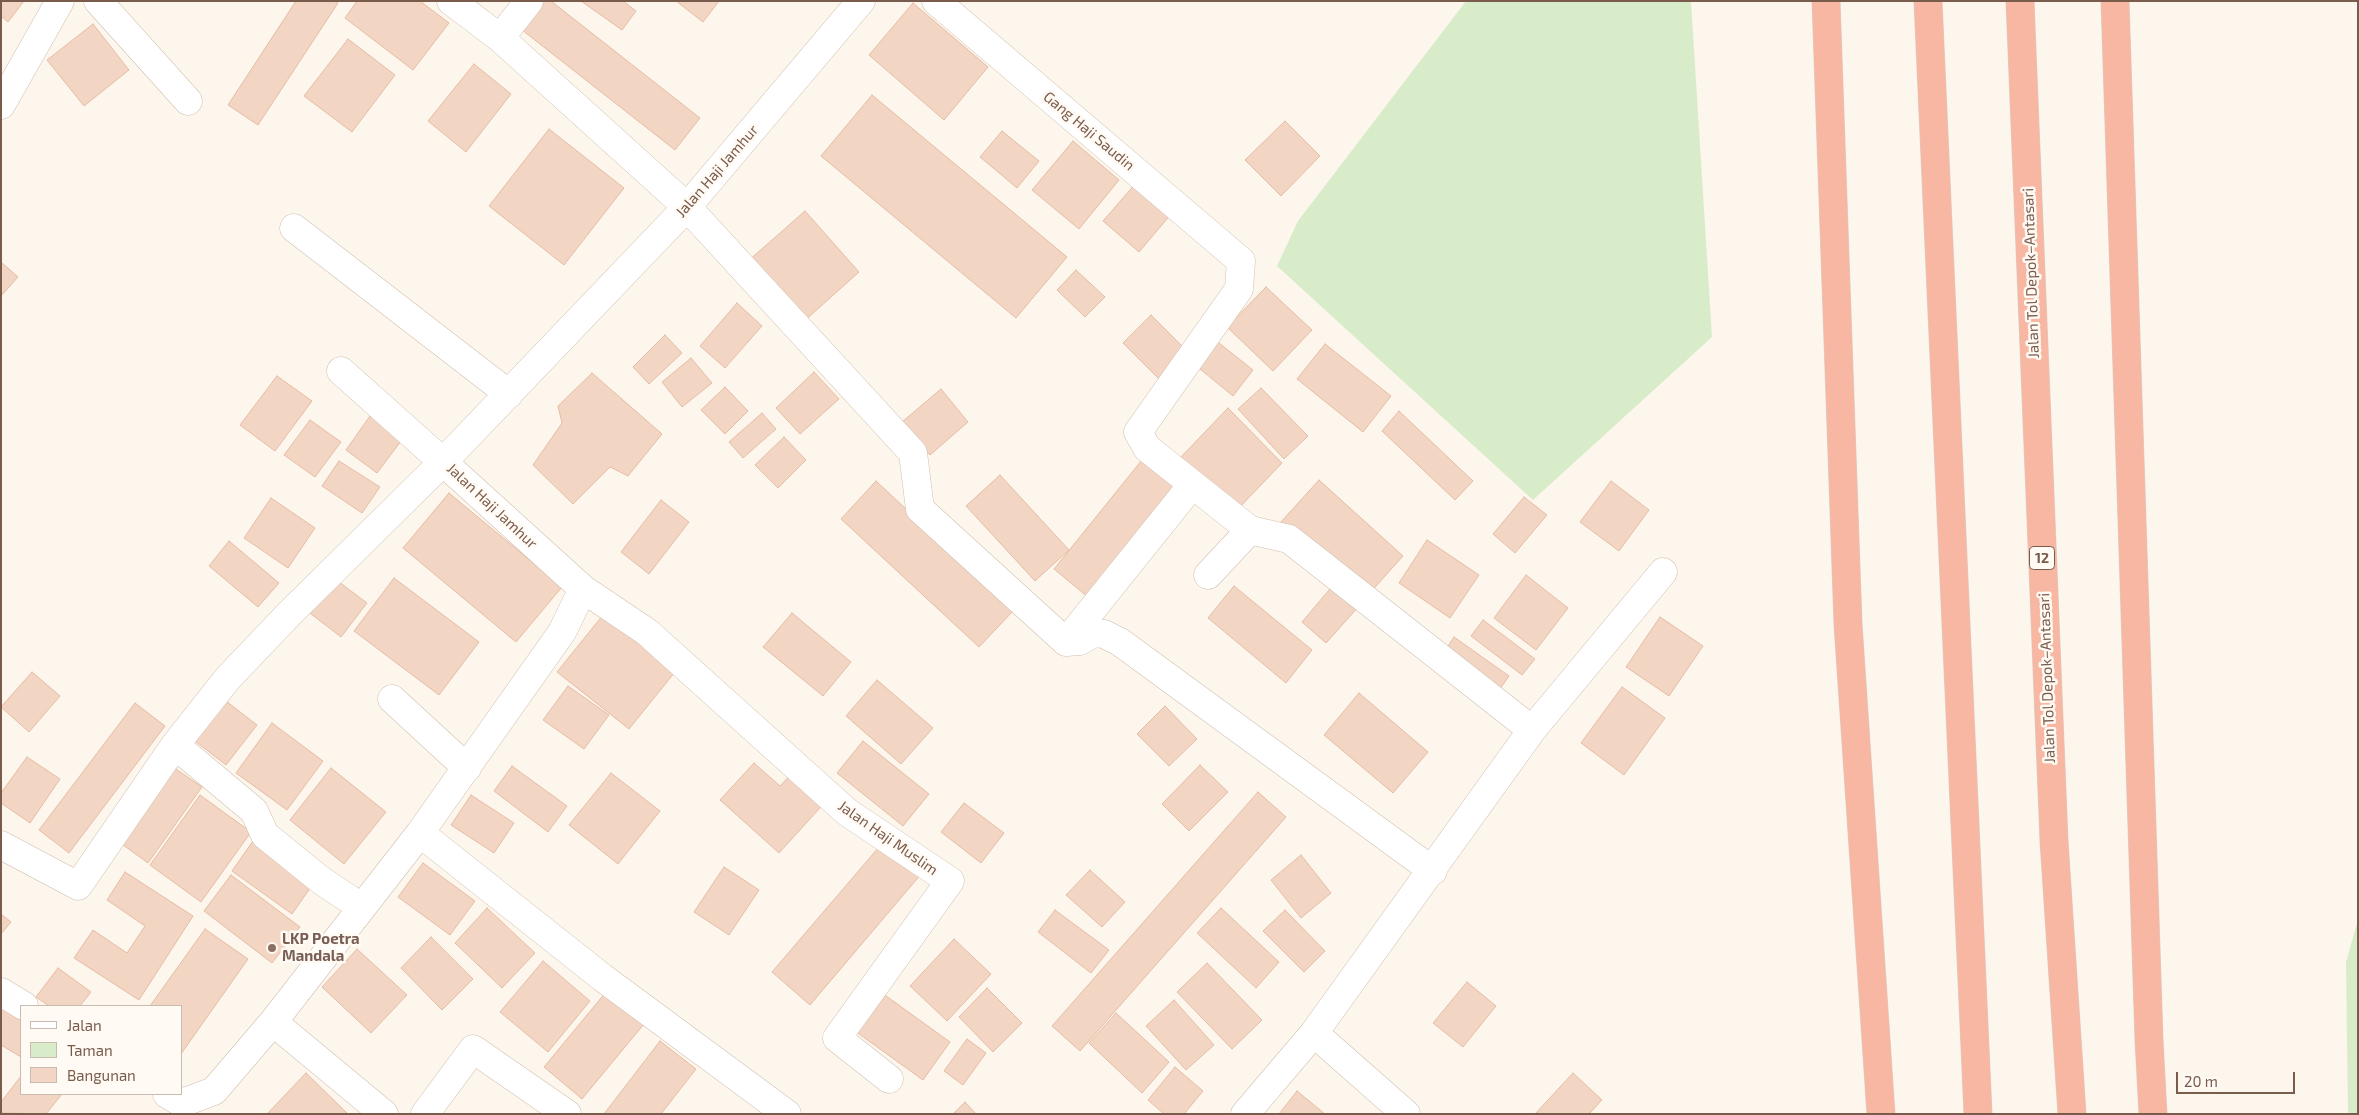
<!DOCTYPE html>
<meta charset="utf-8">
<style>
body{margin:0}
#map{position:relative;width:2359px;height:1115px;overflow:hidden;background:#fdf6ec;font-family:"Exo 2",sans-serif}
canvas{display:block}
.frame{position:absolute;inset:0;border:2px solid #7a5c4d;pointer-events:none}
.legend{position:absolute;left:20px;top:1005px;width:162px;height:90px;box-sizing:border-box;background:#fffaf3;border:1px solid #cabbb1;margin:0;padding:6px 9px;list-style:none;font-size:15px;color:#7a5c4d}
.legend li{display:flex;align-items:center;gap:10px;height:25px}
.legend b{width:25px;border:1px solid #cabbb1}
.scale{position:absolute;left:2176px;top:1072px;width:119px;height:22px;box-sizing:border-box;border:2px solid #7a5c4d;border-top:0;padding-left:6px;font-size:15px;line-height:18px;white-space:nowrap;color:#7a5c4d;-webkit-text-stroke:4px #fffaf3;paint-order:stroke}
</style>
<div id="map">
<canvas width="2359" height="1115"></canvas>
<div class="frame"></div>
<ul class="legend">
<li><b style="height:6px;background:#fff"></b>Jalan</li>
<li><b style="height:14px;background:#d8ecc9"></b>Taman</li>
<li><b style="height:14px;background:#f3d5c3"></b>Bangunan</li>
</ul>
<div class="scale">20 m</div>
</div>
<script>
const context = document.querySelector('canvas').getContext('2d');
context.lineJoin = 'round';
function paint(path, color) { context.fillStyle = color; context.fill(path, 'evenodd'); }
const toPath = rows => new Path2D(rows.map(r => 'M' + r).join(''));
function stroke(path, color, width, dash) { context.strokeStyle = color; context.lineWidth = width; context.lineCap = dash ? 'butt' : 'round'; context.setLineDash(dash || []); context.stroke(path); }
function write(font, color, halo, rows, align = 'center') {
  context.font = font + ' "Exo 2",sans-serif'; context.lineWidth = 5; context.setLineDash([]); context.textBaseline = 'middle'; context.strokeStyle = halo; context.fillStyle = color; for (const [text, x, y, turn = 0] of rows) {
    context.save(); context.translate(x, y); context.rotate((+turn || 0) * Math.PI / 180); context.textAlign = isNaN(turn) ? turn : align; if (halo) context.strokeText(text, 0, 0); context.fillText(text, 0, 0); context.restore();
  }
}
const green = toPath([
 [1466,1,1691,1,1712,337,1533,500,1277,266,1298,221],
 [2358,920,2358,1114,2348,1114,2346,962]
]);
const building = toPath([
 [1,1,24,1,8,22,1,16,1,1],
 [296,1,335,1,338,3,258,125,228,105,296,1],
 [357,1,420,1,449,23,413,70,345,18,357,1],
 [537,1,551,1,700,118,675,150,517,26,537,1],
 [581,1,623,1,636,11,622,30,581,1],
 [676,1,719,1,703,22,676,1],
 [913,3,988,67,944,120,869,55,913,3],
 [93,24,129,70,84,106,47,60,93,24],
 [348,39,395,75,352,132,304,96,348,39],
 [474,64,511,94,466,152,428,121,474,64],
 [872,95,1067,257,1016,318,821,156,872,95],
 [1285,121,1320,156,1281,196,1245,160,1285,121],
 [549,129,624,188,564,265,489,206,549,129],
 [1002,131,1039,161,1017,188,980,157,1002,131],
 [1073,141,1119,180,1079,229,1032,190,1073,141],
 [1136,183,1172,213,1139,252,1103,221,1136,183],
 [805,211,859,272,802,323,747,262,805,211],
 [1,262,18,277,1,296,1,262],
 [1076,270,1105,297,1085,317,1057,290,1076,270],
 [1266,287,1312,330,1273,371,1227,327,1266,287],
 [737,303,762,326,725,368,700,346,737,303],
 [1151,315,1188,352,1159,379,1123,343,1151,315],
 [665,335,682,353,649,384,633,367,665,335],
 [1214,339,1253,370,1233,396,1194,364,1214,339],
 [1325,344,1391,396,1363,432,1297,379,1325,344],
 [691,358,712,383,682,407,662,382,691,358],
 [814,372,839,399,800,434,776,408,814,372],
 [592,373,662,434,628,476,610,467,573,504,533,465,562,423,558,406,592,373],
 [277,376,312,401,275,451,240,425,277,376],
 [725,387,748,411,725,434,701,410,725,387],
 [1261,388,1308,436,1284,459,1238,409,1261,388],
 [941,389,968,422,930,455,902,422,941,389],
 [1228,408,1282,463,1236,511,1181,457,1228,408],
 [375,409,407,433,377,473,346,450,375,409],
 [1399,411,1473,481,1455,500,1382,431,1399,411],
 [762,413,776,429,743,458,729,442,762,413],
 [310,420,341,442,315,477,284,455,310,420],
 [784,437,806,460,778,488,755,465,784,437],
 [1146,455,1186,489,1094,602,1054,569,1146,455],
 [339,461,380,487,362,513,322,486,339,461],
 [1000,475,1069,550,1035,581,966,506,1000,475],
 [1319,480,1403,556,1368,595,1280,523,1319,480],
 [876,481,1014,610,979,647,841,519,876,481],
 [1611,481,1649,510,1619,551,1580,522,1611,481],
 [449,493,562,587,516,642,403,548,449,493],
 [1524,497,1547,515,1515,553,1493,534,1524,497],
 [271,498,315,528,288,568,244,538,271,498],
 [661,500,689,522,649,574,621,552,661,500],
 [1427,540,1479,575,1450,618,1399,583,1427,540],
 [229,541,279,583,258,607,209,566,229,541],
 [1526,575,1568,608,1536,650,1494,618,1526,575],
 [331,576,367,603,341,637,306,610,331,576],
 [394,578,479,642,439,695,354,631,394,578],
 [1335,583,1360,605,1326,643,1302,622,1335,583],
 [1234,586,1312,650,1286,683,1208,618,1234,586],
 [607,610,679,667,629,729,557,672,607,610],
 [792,613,851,662,823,696,763,647,792,613],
 [1660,617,1703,646,1669,696,1626,667,1660,617],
 [1483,620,1535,659,1522,675,1471,636,1483,620],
 [1454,637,1509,676,1495,696,1441,657,1454,637],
 [32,672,60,696,29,732,1,707,32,672],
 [877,680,933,728,901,764,846,716,877,680],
 [568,686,609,715,584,749,543,720,568,686],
 [1622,687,1665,718,1624,775,1581,743,1622,687],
 [1359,693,1428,752,1393,793,1324,735,1359,693],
 [217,694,257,725,226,765,186,734,217,694],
 [135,703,165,726,69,853,39,830,135,703],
 [1165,706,1197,739,1169,766,1137,734,1165,706],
 [272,723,323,761,287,810,236,773,272,723],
 [863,741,929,794,903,826,837,773,863,741],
 [27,757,60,779,30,823,1,803,1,793,27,757],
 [754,763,780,786,795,770,828,799,779,853,720,800,754,763],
 [1200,765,1228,792,1189,831,1162,804,1200,765],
 [512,766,567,806,548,832,494,791,512,766],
 [173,767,202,787,148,863,119,842,173,767],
 [331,768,386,812,344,864,290,820,331,768],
 [611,773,660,811,618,864,569,825,611,773],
 [1258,792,1286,817,1080,1051,1052,1026,1258,792],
 [200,795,251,832,201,902,150,865,200,795],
 [471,795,514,823,494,853,451,825,471,795],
 [964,803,1004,833,981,863,941,832,964,803],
 [885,840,922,873,810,1005,772,972,885,840],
 [253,841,313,884,292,914,232,871,253,841],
 [1301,855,1331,893,1301,918,1271,880,1301,855],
 [423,863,475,901,450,935,398,897,423,863],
 [724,867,759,890,729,935,694,912,724,867],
 [1090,870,1125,902,1102,927,1066,895,1090,870],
 [125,872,193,916,139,1000,74,958,93,930,127,953,145,926,107,900,125,872],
 [231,875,300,927,272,963,204,911,231,875],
 [487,908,535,953,502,988,455,943,487,908],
 [1221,908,1279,962,1256,988,1197,933,1221,908],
 [1055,910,1109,950,1091,973,1038,932,1055,910],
 [1285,910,1325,951,1304,972,1263,931,1285,910],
 [1,914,11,922,1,934,1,914],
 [205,929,248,959,181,1054,181,1006,150,1006,205,929],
 [431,937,473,979,442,1010,401,968,431,937],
 [954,939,991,974,947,1021,910,986,954,939],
 [357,949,407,995,371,1033,322,987,357,949],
 [543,961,590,1001,548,1052,500,1012,543,961],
 [1207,963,1262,1020,1232,1049,1177,992,1207,963],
 [58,968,91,992,80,1006,49,1006,36,997,58,968],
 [1467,982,1496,1006,1463,1047,1433,1023,1467,982],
 [875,988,950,1042,923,1080,848,1026,875,988],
 [987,988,1022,1023,993,1052,959,1017,987,988],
 [606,992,644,1024,582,1099,544,1067,606,992],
 [1174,1000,1214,1045,1186,1070,1146,1026,1174,1000],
 [1,1008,21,1020,21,1057,1,1045,1,1008],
 [1116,1013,1169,1062,1142,1093,1089,1043,1116,1013],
 [967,1039,986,1053,963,1085,944,1071,967,1039],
 [660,1041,696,1069,661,1114,604,1114,660,1041],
 [1175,1067,1203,1091,1184,1114,1164,1114,1148,1100,1175,1067],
 [306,1073,348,1114,267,1114,306,1073],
 [1573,1073,1602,1100,1589,1114,1535,1114,1573,1073],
 [21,1076,21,1094,62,1094,46,1114,1,1113,1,1102,21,1076],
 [1297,1091,1325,1114,1279,1114,1297,1091],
 [965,1102,976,1114,953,1114,965,1102]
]);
const minor = toPath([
 [98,1,188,101],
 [451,1,500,38,687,207,913,453,920,509,1066,642,1080,641,1094,633,1104,634,1120,642,1433,871],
 [936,1,1241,261,1239,289,1138,432,1147,448,1250,530,1289,539,1532,730],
 [500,38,529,1],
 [1,105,60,1],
 [294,228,509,394],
 [1208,575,1250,530],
 [583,589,647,632,847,812,950,881,837,1038,889,1079],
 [1066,642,1192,485],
 [392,699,467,768],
 [175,745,254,811,265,835,322,881,361,907],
 [420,833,603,978,787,1114],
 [1,845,78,886,175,745,228,678,290,613,443,462,341,371],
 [1,992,24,1006],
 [273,1022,384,1114],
 [1314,1033,1406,1114],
 [167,1094,182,1103,214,1091,273,1022,420,833,562,632,583,589,443,462,687,207,861,1],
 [425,1114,473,1049,567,1114],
 [1245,1114,1314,1033,1532,730,1663,572]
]);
const highway = toPath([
 [1826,1,1848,624,1881,1114],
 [1928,1,1978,1114],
 [2020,1,2054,841,2072,1114],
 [2115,1,2149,1040,2153,1114]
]);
const markers = [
 [272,948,5,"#8d6e63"]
];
const shields = [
 [2042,558,25]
];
const shieldNames = [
 ["12",2042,558]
];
const streetNames = [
 ["Gang Haji Saudin",1089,131,40],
 ["Jalan Haji Jamhur",717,171,-49],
 ["Jalan Tol Depok–Antasari",2031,273,-92],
 ["Jalan Haji Jamhur",492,506,43],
 ["Jalan Tol Depok–Antasari",2047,678,-92],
 ["Jalan Haji Muslim",888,838,35]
];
const educationNames = [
 ["LKP Poetra",282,939],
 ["Mandala",282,956]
];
paint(green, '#d8ecc9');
paint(building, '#f3d5c3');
stroke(building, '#e6bba3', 1);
stroke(minor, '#d1beb0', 29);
stroke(highway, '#dad1cd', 29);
stroke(minor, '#fff', 28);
stroke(highway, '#f7b7a3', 28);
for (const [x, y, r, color] of markers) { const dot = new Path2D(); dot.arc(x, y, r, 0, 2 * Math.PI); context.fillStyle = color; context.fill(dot); stroke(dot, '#fffaf3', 2); }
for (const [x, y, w] of shields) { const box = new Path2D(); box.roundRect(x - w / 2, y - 11.5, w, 23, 4); context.fillStyle = '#fffaf3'; context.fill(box); stroke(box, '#7a5c4d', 1); }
write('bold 14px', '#7a5c4d', null, shieldNames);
write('15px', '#7a5c4d', '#fffaf3', streetNames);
write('bold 15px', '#785e54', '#fffaf3', educationNames, 'left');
</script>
